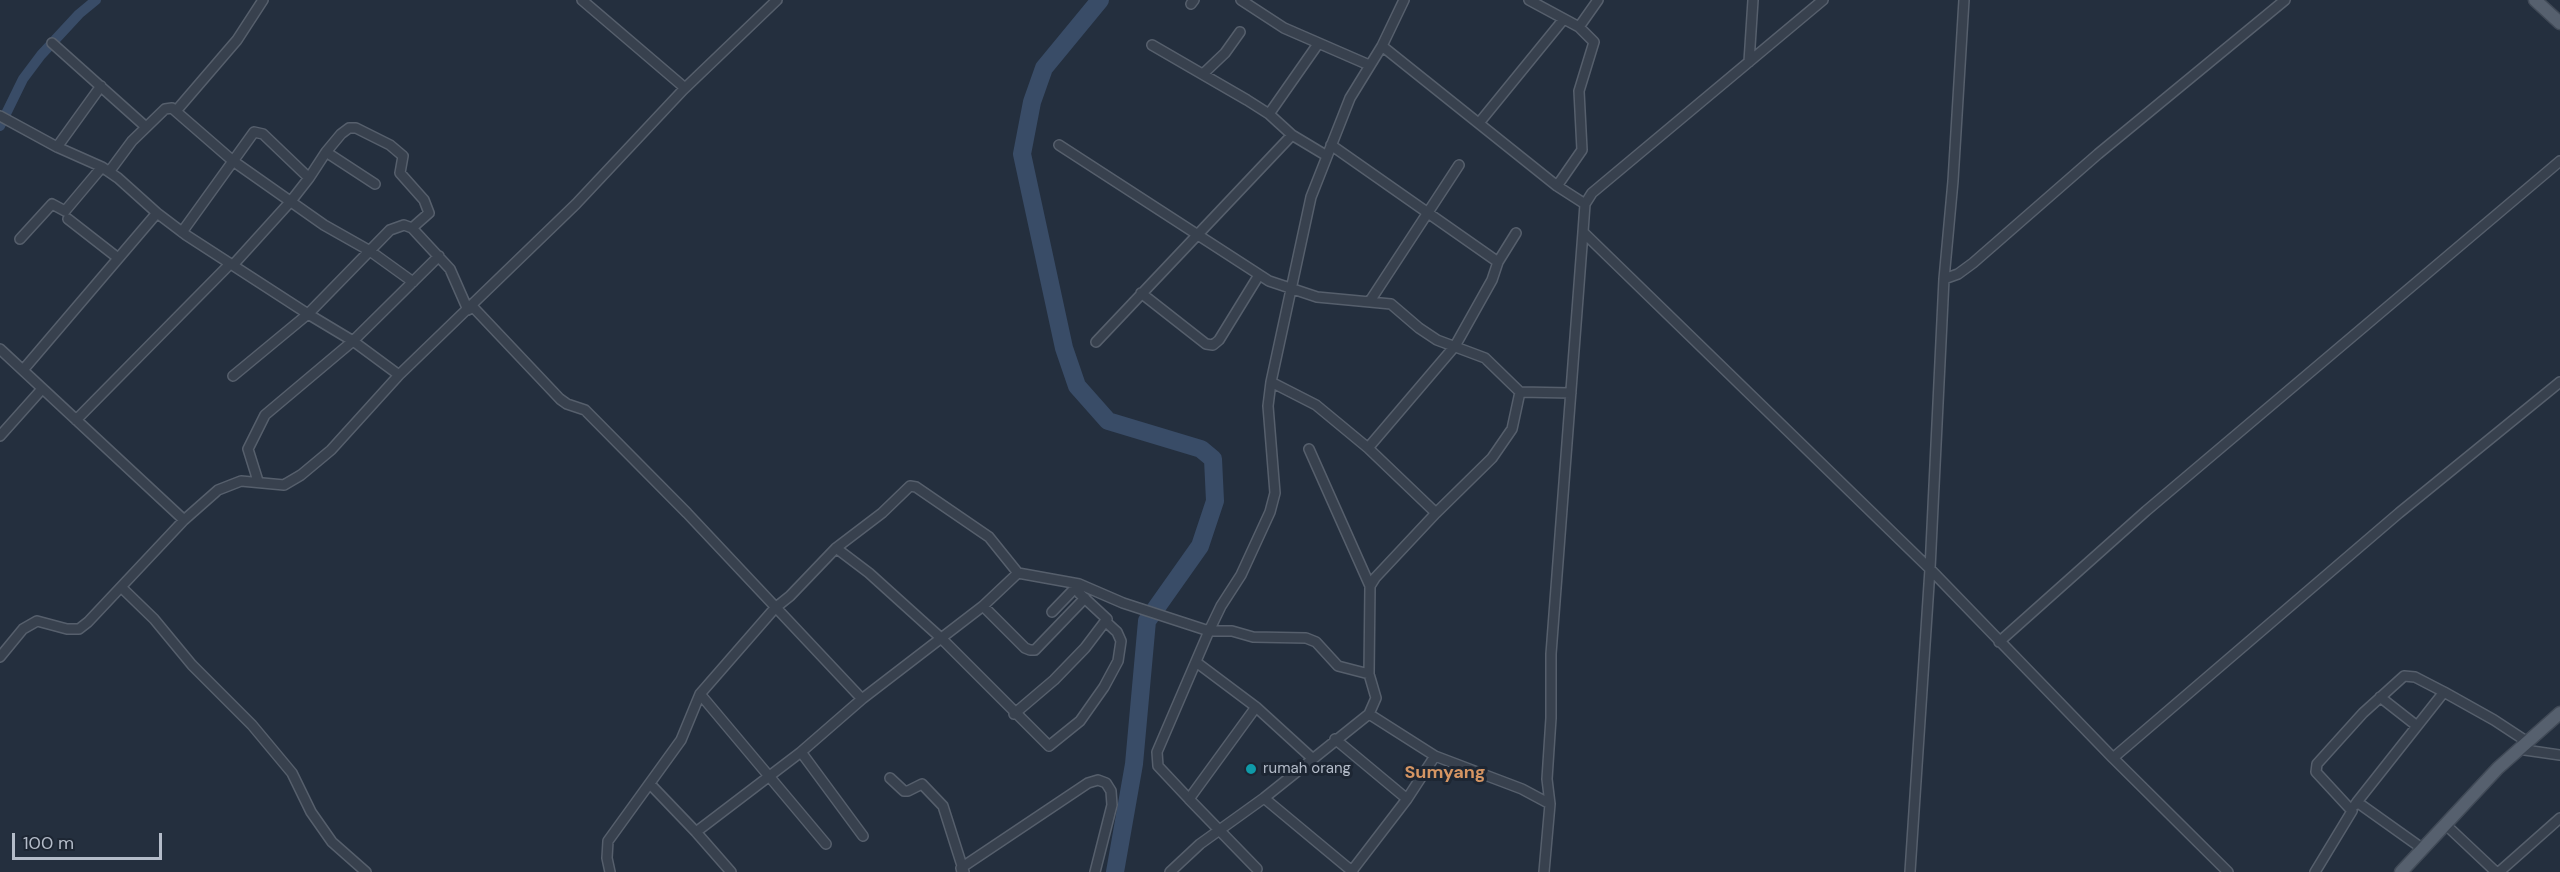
<!DOCTYPE html>
<style>
body{margin:0}
#map{position:relative;width:2560px;height:872px;overflow:hidden;background:#242f3e;font-family:"DM Sans",sans-serif}
canvas{display:block}
.scale{position:absolute;left:12px;top:833px;width:150px;height:27px;box-sizing:border-box;border:3px solid #b4bcc9;border-top:0;padding-left:8px;font-size:18px;line-height:21px;white-space:nowrap;color:#b4bcc9;-webkit-text-stroke:4px #1d2633;paint-order:stroke}
</style>
<div id="map">
<canvas width="2560" height="872"></canvas>
<div class="scale">100 m</div>
</div>
<script>
const context = document.querySelector('canvas').getContext('2d');
context.lineJoin = 'round';
const toPath = rows => new Path2D(rows.map(r => 'M' + r).join(''));
function stroke(path, color, width, dash) { context.strokeStyle = color; context.lineWidth = width; context.lineCap = dash ? 'butt' : 'round'; context.setLineDash(dash || []); context.stroke(path); }
function write(font, color, halo, rows, align = 'center') {
  context.font = font + ' "DM Sans",sans-serif'; context.lineWidth = 6; context.setLineDash([]); context.textBaseline = 'middle'; context.strokeStyle = halo; context.fillStyle = color; for (const [text, x, y, turn = 0] of rows) {
    context.save(); context.translate(x, y); context.rotate((+turn || 0) * Math.PI / 180); context.textAlign = isNaN(turn) ? turn : align; if (halo) context.strokeText(text, 0, 0); context.fillText(text, 0, 0); context.restore();
  }
}
const canal = toPath([
 [0,126,23,79,41,55,79,14,96,0]
]);
const river = toPath([
 [1100,0,1044,68,1032,102,1022,154,1064,348,1077,386,1108,421,1201,449,1213,459,1215,501,1200,546,1147,621,1134,764,1115,872]
]);
const minor = toPath([
 [582,0,685,88],
 [1241,0,1284,28,1369,65],
 [1404,0,1382,46,1557,186,1585,204],
 [1529,0,1579,27,1594,42,1579,91,1582,150,1557,186],
 [1823,0,1592,193,1585,204,1583,232,1930,569,2113,758],
 [1191,4,1194,0],
 [1579,27,1598,0],
 [52,43,146,127],
 [1152,45,1247,100,1269,114,1292,135,1327,156],
 [1749,62,1753,0],
 [1204,73,1225,53,1240,32],
 [176,111,237,40,263,0],
 [1269,114,1318,44],
 [0,116,57,147,102,167,118,178,157,213,186,235,308,314,353,341,399,375],
 [1479,123,1563,20],
 [1059,145,1269,281,1317,297,1391,304,1419,328,1437,340,1485,358,1520,392,1571,393],
 [1331,145,1498,262],
 [57,147,101,86],
 [326,152,375,184],
 [109,172,132,141,165,109,172,108,233,161,324,225,370,251,413,282],
 [68,219,118,258],
 [182,232,254,132,263,134,309,178,326,152,341,134,349,128,356,128,390,145,403,156,400,173,424,200,429,213,412,228,450,269,468,310],
 [20,239,52,204,65,211,102,167],
 [233,265,291,201,309,178],
 [1944,279,1958,274,1973,263,2098,154,2285,0],
 [1141,293,1206,344,1213,345,1219,340,1259,275],
 [1370,301,1459,165],
 [472,306,560,399,567,404,585,410,687,513,862,699],
 [1096,342,1292,135],
 [0,349,184,520],
 [23,370,157,213],
 [233,376,308,314,390,230,404,225,412,228],
 [1271,382,1316,405,1368,448,1436,513],
 [76,420,230,264],
 [0,436,42,389],
 [1368,448,1455,346,1492,280,1498,262,1516,233],
 [1309,449,1370,586],
 [258,481,248,449,265,415,353,341,439,256],
 [836,548,869,573,941,638,1049,746,1080,721,1104,687,1118,661,1121,641,1117,632,1105,621],
 [122,588,154,619,192,665,252,725,292,773,311,812,332,842,366,872],
 [983,606,1025,648,1030,650,1035,650,1085,598],
 [1052,612,1079,584],
 [1999,642,2146,511,2560,161],
 [0,657,23,629,37,621,67,629,79,629,88,622,184,520,218,490,241,481,284,485,301,475,331,450,399,375,576,204,683,90,777,0],
 [1196,662,1256,707],
 [700,694,826,844],
 [2380,697,2417,726],
 [1014,714,1054,680,1085,648,1107,619,1079,593,1080,585],
 [1335,739,1407,799],
 [2518,749,2560,755],
 [801,752,863,836],
 [1435,756,1522,789,1550,804],
 [890,778,904,791,908,791,922,784,943,806,964,872],
 [650,784,696,832,801,752,862,699,983,606,1018,573],
 [1264,798,1353,872],
 [1189,799,1158,766,1157,752,1209,631,1232,631,1253,637,1306,638,1316,642,1338,666,1369,674],
 [2357,802,2444,692],
 [2355,805,2357,802,2423,849],
 [2446,825,2496,872],
 [696,832,731,872],
 [1257,869,1189,799,1256,707,1313,759],
 [610,872,607,858,608,841,681,740,700,694,775,608,790,596,836,548,882,513,910,486,916,487,989,537,1018,573,1079,584,1123,603,1209,631,1221,606,1241,575,1270,512,1275,493,1268,406,1271,382,1311,197,1350,98,1382,46],
 [962,872,961,868,1088,783,1098,780,1106,783,1111,791,1112,805,1095,872],
 [1170,872,1200,844,1264,798,1369,714,1376,698,1369,674,1370,586,1375,578,1436,513,1492,458,1512,429,1520,392],
 [1351,872,1407,799,1435,756,1369,714],
 [1544,872,1550,804,1547,779,1551,718,1551,654,1583,232],
 [1910,872,1930,569,1944,279,1953,181,1964,0],
 [2228,872,2113,758,2399,513,2560,382],
 [2315,872,2352,811,2316,772,2317,764,2363,713,2404,676,2415,677,2444,692,2494,720,2526,741],
 [2499,872,2560,818]
]);
const major = toPath([
 [2535,0,2560,23],
 [2401,872,2498,768,2560,713]
]);
const markers = [
 [1251,769,6,"#0f9aa8"]
];
const poiNames = [
 ["rumah orang",1263,769]
];
const quarterNames = [
 ["Sumyang",1445,773]
];
stroke(canal, '#394c67', 10);
stroke(river, '#394c67', 18);
stroke(minor, '#565f6c', 12);
stroke(major, '#414a57', 15);
stroke(minor, '#38414e', 9);
stroke(major, '#56606e', 12);
for (const [x, y, r, color] of markers) { const dot = new Path2D(); dot.arc(x, y, r, 0, 2 * Math.PI); context.fillStyle = color; context.fill(dot); stroke(dot, '#1d2633', 2); }
write('15px', '#b4bcc9', '#1d2633', poiNames, 'left');
write('bold 18px', '#d59563', '#1d2633', quarterNames);
</script>
